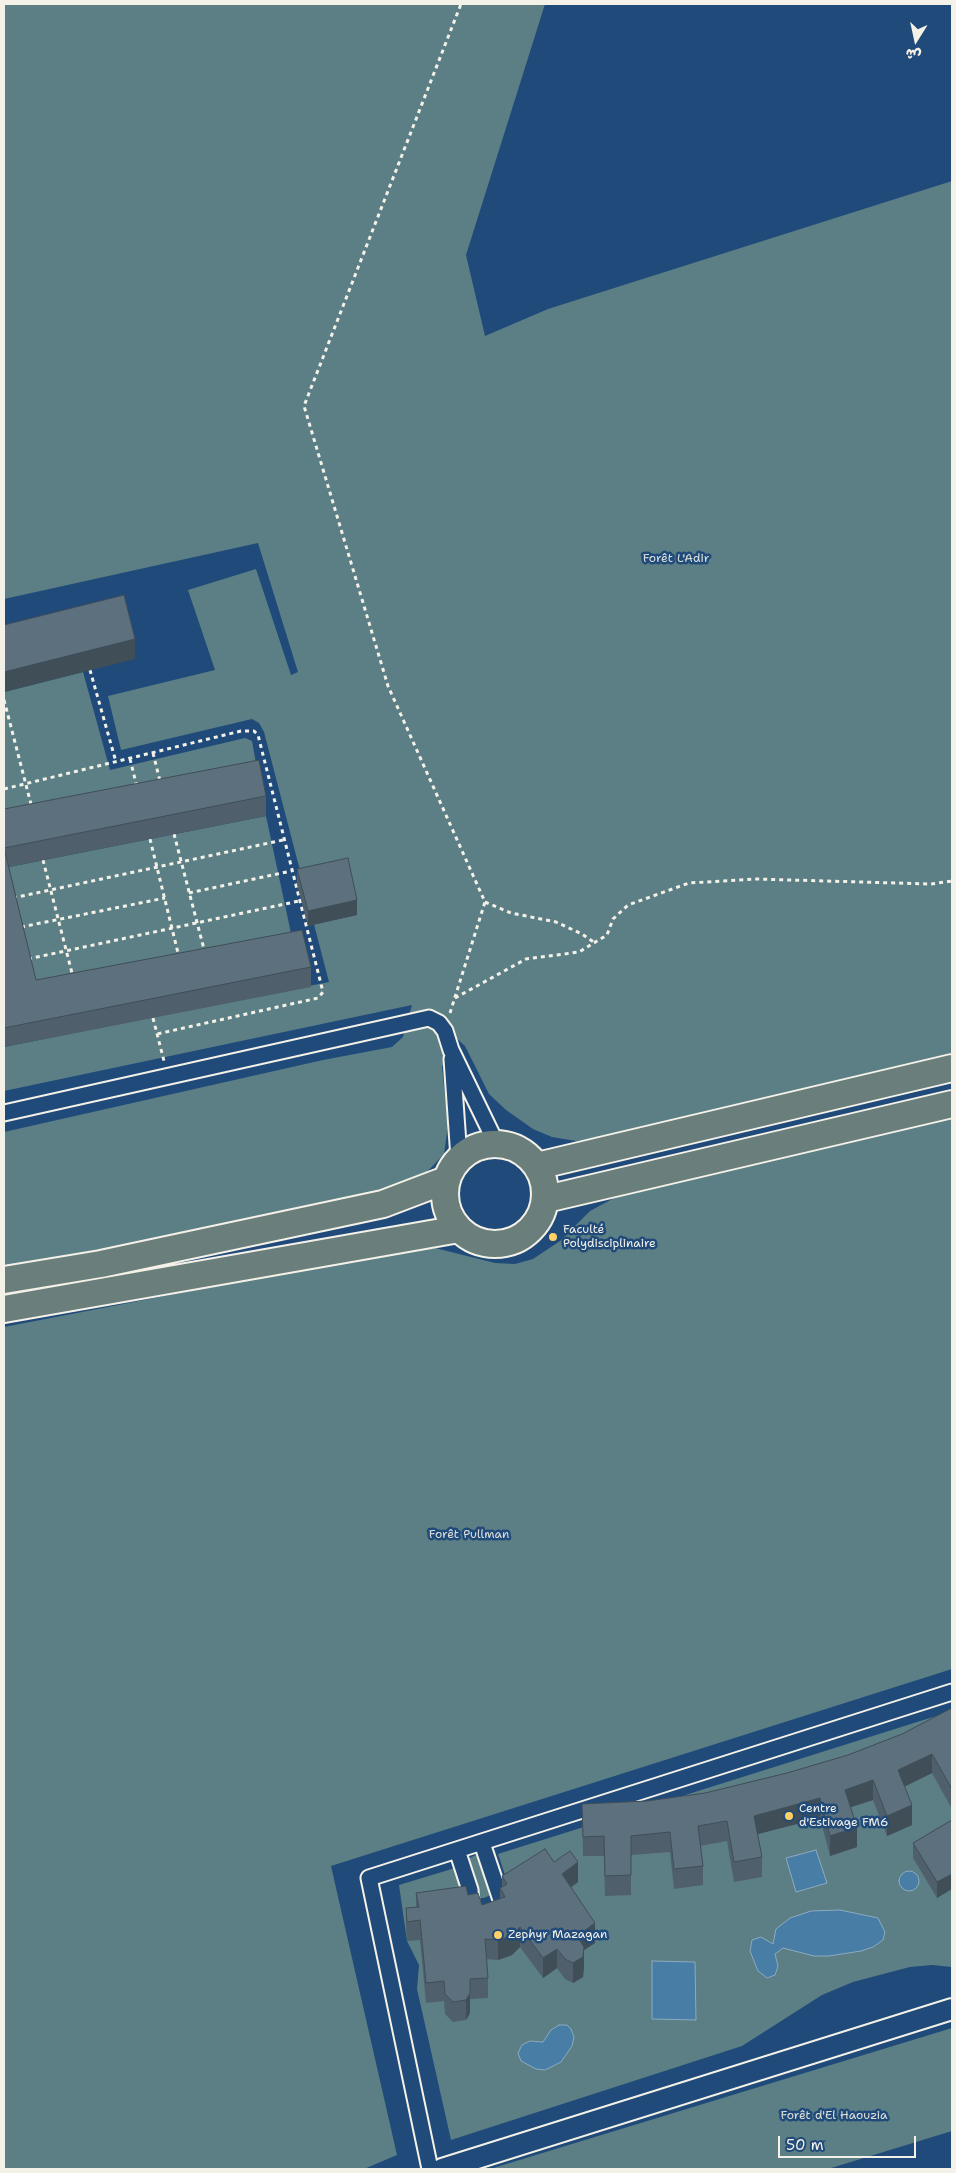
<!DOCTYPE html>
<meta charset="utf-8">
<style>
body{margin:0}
#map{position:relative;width:956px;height:2173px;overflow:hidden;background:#1f4a7a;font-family:"Shantell Sans","Playpen Sans Arabic",sans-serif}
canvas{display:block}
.frame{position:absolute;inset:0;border:5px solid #f4f1e8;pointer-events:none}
.north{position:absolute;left:891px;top:15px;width:50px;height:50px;-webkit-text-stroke:4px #1f4a7a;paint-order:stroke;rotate:190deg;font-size:14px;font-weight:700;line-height:20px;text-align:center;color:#f4f1e8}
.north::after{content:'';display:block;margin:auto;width:18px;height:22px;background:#f4f1e8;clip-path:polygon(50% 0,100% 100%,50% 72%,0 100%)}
.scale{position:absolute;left:778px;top:2136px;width:138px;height:22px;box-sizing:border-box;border:2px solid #f4f1e8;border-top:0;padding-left:6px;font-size:15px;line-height:18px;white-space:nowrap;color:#f4f1e8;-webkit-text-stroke:4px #1f4a7a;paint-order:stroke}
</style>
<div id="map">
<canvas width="956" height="2173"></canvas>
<div class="frame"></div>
<div class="north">ش</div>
<div class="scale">50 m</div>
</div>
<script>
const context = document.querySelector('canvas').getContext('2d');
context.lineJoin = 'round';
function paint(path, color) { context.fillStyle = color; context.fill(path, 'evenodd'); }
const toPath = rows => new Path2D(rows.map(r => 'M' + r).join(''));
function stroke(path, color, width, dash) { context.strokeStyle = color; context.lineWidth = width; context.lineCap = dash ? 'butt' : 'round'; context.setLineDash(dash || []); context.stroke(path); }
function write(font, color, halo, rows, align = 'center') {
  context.font = font + ' "Shantell Sans",sans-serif'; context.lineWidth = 5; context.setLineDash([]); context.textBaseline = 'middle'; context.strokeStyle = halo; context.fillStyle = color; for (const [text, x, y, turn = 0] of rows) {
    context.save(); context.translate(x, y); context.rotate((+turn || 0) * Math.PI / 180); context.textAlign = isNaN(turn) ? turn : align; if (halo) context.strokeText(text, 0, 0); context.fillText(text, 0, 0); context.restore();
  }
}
const green = toPath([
 [4,4,545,4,466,255,485,336,548,309,952,181,952,1057,615,1135,576,1141,552,1137,533,1129,506,1110,489,1094,465,1046,455,1037,442,1067,448,1125,444,1154,426,1173,398,1187,56,1259,4,1266,4,1132,323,1060,392,1047,403,1037,412,1005,4,1091,4,1047,329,982,264,732,259,723,252,719,121,750,108,696,215,670,188,590,256,569,291,675,298,672,258,543,4,599],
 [83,672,110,770,245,738,252,741,259,780,4,829,4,692],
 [266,816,295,952,36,1000,4,868],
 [952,1117,952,1669,331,1866,397,2155,364,2169,4,2169,4,1327,388,1253,435,1248,495,1263,515,1264,533,1259,560,1241,590,1211,614,1198,656,1186],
 [952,1711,952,1967,932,1965,910,1967,853,1982,822,1995,742,2046,451,2140,417,1989,419,1965,407,1941,399,1885,455,1868,478,1913,510,1890,498,1854],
 [476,1855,480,1856,493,1891,491,1895,484,1898,478,1898,467,1859],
 [952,2028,952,2131,828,2169,490,2169]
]);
const water = toPath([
 [816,1850,827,1883,796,1892,786,1858,816,1850],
 '899 1881a10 10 0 1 1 20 0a10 10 0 1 1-20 0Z',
 [840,1910,878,1918,885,1932,883,1940,873,1947,861,1951,829,1956,814,1956,783,1948,775,1954,778,1966,775,1975,767,1978,758,1971,750,1951,752,1940,761,1937,773,1944,776,1929,790,1918,811,1911,840,1910],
 [652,1961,695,1962,696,2020,652,2019,652,1961],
 [559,2025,567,2025,571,2029,574,2037,572,2046,561,2062,545,2070,536,2069,521,2061,518,2053,522,2045,530,2041,543,2042,551,2030,559,2025]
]);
const path = toPath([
 [90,670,116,762],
 [4,700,32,808],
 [153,753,160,781],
 [130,759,137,787],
 [4,789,241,731,254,731,258,735,323,992,318,998,157,1034],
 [174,834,205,953],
 [150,839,179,957],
 [43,860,73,977],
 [189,893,291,871],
 [13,898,283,840],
 [485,902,511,913,556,922,582,934,595,943],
 [21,927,165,898],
 [28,959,299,901],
 [455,998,526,959,579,952,607,935,613,919,628,905,689,883,755,879,931,884,952,881],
 [450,1013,485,902,388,686,304,406,461,4],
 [153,1018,164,1061]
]);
const street = toPath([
 [452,1059,459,1158],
 [4,1113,429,1018,439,1023,445,1031,451,1050,496,1143],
 [482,1843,503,1906],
 [457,1850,470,1890,472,1914],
 [430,2169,369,1878,952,1692]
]);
const secondary = toPath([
 [442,2169,952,2009]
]);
const highway = toPath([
 '445 1194a50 50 0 1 1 100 0a50 50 0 1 1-100 0Z',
 [537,1166,952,1068],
 [546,1199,952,1104],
 [4,1280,101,1264,383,1204,446,1180],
 [4,1309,459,1229]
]);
const wall = toPath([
 [266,796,266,816,9,867,36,980,311,967,311,987,4,1047,4,809],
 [297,869,357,915,308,926,297,884],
 [952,1708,952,1809,932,1773,904,1786,912,1825,887,1836,873,1800,851,1807,857,1847,830,1856,820,1818,758,1834,762,1857,762,1877,734,1882,727,1841,700,1846,703,1866,703,1885,674,1889,670,1852,631,1855,631,1895,605,1896,604,1856,583,1856,582,1804,647,1801,705,1793,787,1773,848,1755,902,1734],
 [952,1820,937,1898,913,1858,913,1843],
 [554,1862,578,1882,571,1887,595,1943,584,1950,584,1967,583,1977,573,1983,565,1979,557,1968,543,1978,520,1947,512,1955,498,1960,486,1959,488,1978,488,1998,470,1999,470,2013,466,2020,453,2022,445,2014,444,2001,426,2003,420,1940,407,1941,406,1928,406,1908,416,1907,416,1893,468,1895,482,1905,500,1899,500,1888,502,1887,502,1876]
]);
const shadedWall = toPath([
 [135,639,135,659,4,692,4,672],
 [357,900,357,915,308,926,308,911],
 [932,1754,932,1773,898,1790,898,1770],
 [873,1780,873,1800,845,1809,845,1790],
 [820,1798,820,1818,754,1835,754,1816],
 [912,1805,912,1825,887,1836,887,1816],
 [857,1827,857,1847,830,1856,830,1836],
 [578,1862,578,1882,562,1894,562,1874],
 [952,1874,952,1889,937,1898,937,1882],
 [595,1923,595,1943,584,1950,584,1967,583,1977,573,1983,573,1963,577,1936],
 [520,1927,520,1947,512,1955,498,1960,498,1940],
 [557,1949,557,1968,543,1978,543,1958],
 [470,1993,470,2013,466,2020,466,2000]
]);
const building = toPath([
 [124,595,135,639,4,672,4,625,124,595],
 [259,760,266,796,4,848,36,980,302,930,311,967,4,1028,4,809,259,760],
 [348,858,357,900,308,911,297,869,348,858],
 [952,1708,952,1789,932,1754,898,1770,912,1805,887,1816,873,1780,845,1790,857,1827,830,1836,820,1798,754,1816,762,1857,734,1862,727,1821,698,1826,703,1866,674,1869,670,1832,631,1836,631,1875,605,1876,604,1836,583,1837,582,1804,647,1801,705,1793,787,1773,848,1755,902,1734,952,1708],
 [952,1820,952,1874,937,1882,913,1843,952,1820],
 [545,1849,554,1862,570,1851,578,1862,562,1874,595,1923,577,1936,584,1947,583,1957,573,1963,565,1959,557,1949,543,1958,520,1927,512,1936,498,1940,485,1939,488,1978,470,1979,470,1993,466,2000,453,2002,445,1994,444,1981,426,1983,420,1920,407,1922,406,1908,419,1907,416,1893,466,1886,468,1895,478,1893,482,1905,505,1897,500,1888,507,1884,502,1876,545,1849]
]);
const markers = [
 [553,1237,5,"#ffd166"],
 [789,1816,5,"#ffd166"],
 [498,1935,5,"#ffd166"]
];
const parkNames = [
 ["Forêt L'Adir",676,559],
 ["Forêt Pullman",469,1535],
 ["Forêt d'El Haouzia",834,2116]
];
const poiNames = [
 ["Faculté",563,1230],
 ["Polydisciplinaire",563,1244],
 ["Centre",799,1809],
 ["d'Estivage FM6",799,1823],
 ["Zephyr Mazagan",508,1935]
];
paint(green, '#5b7f84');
paint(water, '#487da6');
stroke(water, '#8dabc0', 1);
stroke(street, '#f4f1e8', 19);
stroke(secondary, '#f4f1e8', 24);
stroke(highway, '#f4f1e8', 30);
stroke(path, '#f4f1e8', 3, [4, 4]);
stroke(street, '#1f4a7a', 15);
stroke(secondary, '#1f4a7a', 20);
stroke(highway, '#6a7f7c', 26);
paint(wall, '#4f606c');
paint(shadedWall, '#404e58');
paint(building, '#5c707e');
stroke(building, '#404e58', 1);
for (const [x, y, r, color] of markers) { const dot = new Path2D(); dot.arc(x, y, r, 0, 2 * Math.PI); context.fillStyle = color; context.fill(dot); stroke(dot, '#1f4a7a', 2); }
write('12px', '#dde0d9', '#1f4a7a', parkNames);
write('12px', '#f4f1e8', '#1f4a7a', poiNames, 'left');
</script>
